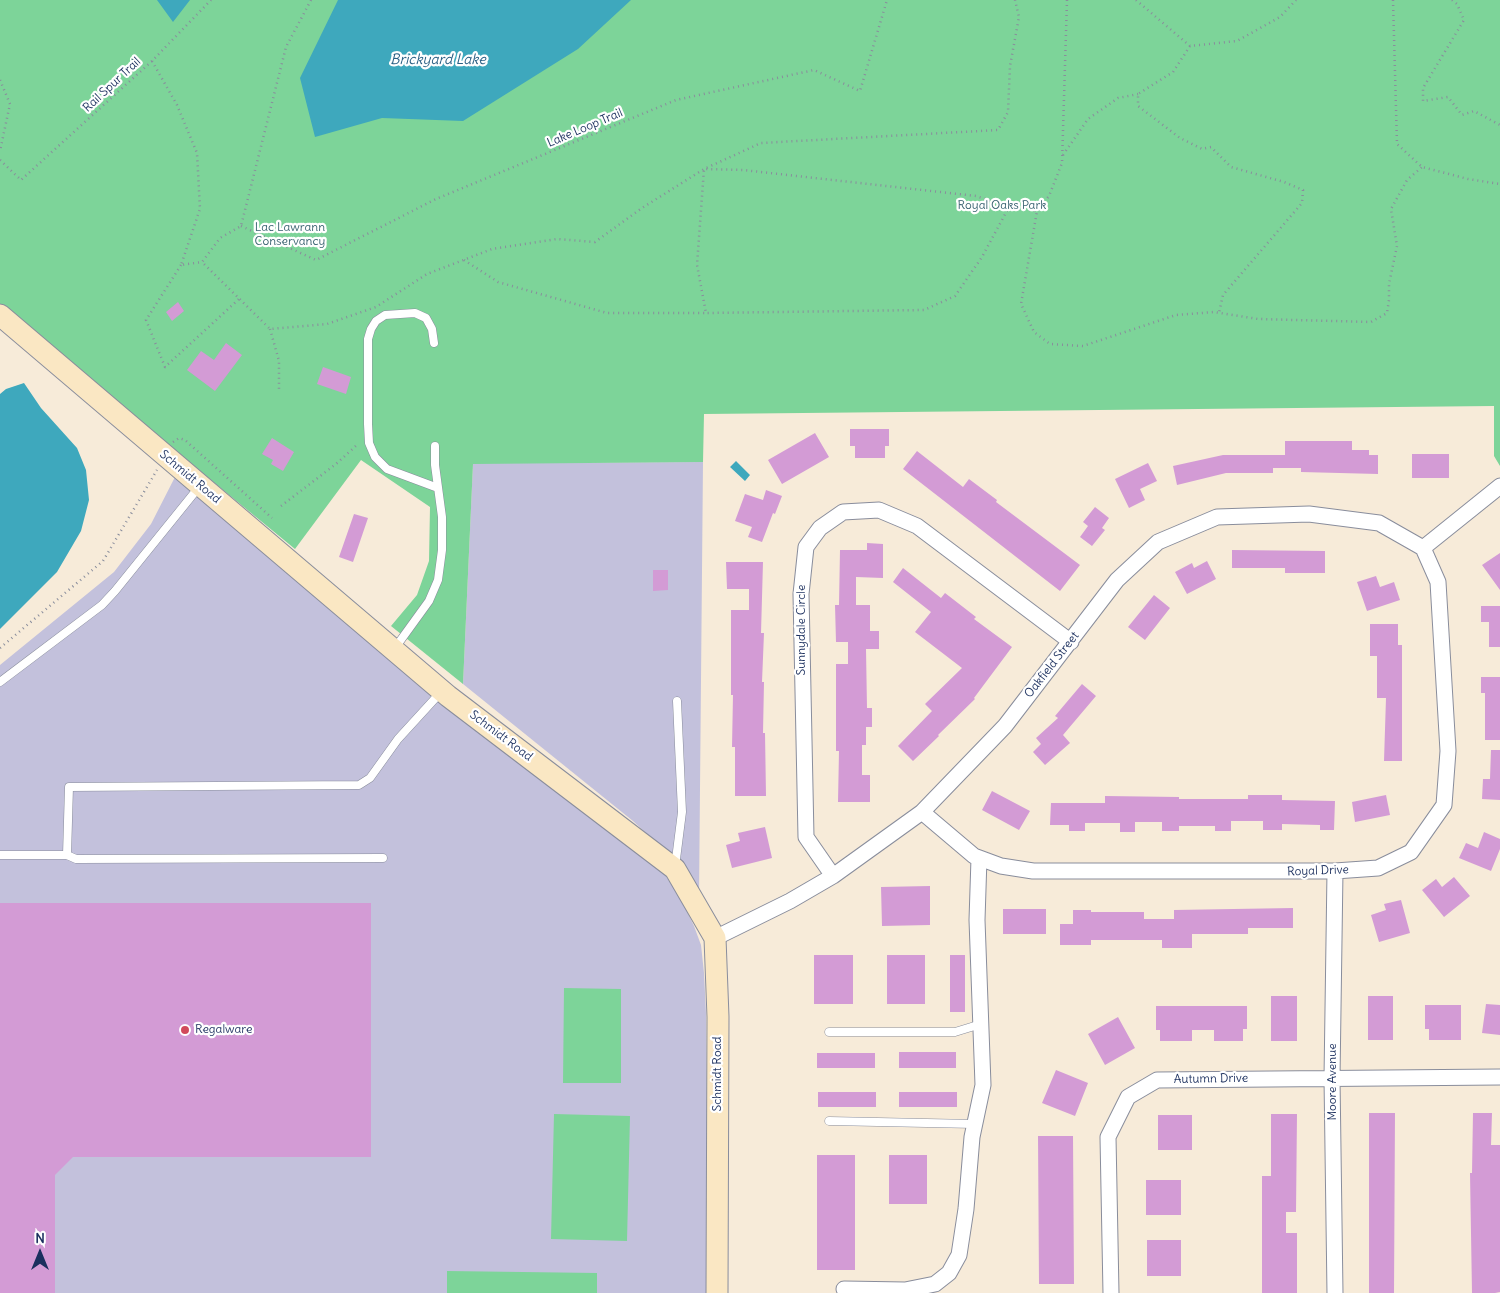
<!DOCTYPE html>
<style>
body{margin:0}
#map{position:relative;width:1500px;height:1293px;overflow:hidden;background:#f7ebd9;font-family:Delius,sans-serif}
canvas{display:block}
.north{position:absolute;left:15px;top:1228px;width:50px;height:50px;-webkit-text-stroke:4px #fff;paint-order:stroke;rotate:0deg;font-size:14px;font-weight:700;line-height:20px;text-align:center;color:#1b2f5e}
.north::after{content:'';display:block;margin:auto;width:18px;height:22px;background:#1b2f5e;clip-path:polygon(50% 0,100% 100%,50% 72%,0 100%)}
</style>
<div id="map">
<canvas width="1500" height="1293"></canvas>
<div class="north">N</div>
</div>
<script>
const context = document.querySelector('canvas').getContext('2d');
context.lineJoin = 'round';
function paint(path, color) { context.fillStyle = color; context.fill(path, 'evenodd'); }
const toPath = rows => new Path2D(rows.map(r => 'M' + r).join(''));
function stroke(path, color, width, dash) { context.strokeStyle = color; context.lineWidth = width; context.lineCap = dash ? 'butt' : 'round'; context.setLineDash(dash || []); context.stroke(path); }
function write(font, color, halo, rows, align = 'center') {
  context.font = font + ' Delius,sans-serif'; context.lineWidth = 4.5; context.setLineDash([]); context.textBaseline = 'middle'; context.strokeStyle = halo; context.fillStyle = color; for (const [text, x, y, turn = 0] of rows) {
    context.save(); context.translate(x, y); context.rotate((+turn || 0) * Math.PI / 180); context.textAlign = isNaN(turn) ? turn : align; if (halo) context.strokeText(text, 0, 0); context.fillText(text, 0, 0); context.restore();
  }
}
const industrial = toPath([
 [703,462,699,897,663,849,633,821,463,684,473,463],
 [175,477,648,857,666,876,682,901,694,926,701,945,704,973,706,1013,708,1293,0,1293,0,665,114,572,151,524]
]);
const green = toPath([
 [0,0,1500,0,1500,466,1494,456,1494,406,704,414,703,462,473,464,463,684,391,626,417,595,429,561,430,507,361,460,295,549,0,307],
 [564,988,621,989,621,1083,563,1083],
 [554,1114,630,1116,627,1241,551,1239],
 [447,1271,597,1273,597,1293,447,1293]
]);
const water = toPath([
 [157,0,190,0,173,22],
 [338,0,631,0,578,49,463,121,382,118,315,137,300,78],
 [24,383,41,408,77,448,86,470,89,500,81,531,57,572,0,629,0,394,6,389],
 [736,461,750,475,745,481,730,467]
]);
const building = toPath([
 [178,302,184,311,172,321,166,312],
 [226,343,242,355,215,391,187,370,201,351,214,360],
 [323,367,351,377,346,394,317,384],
 [850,429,889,429,889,446,885,446,885,458,855,458,855,446,850,446],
 [815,433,829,457,782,484,768,460],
 [272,438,294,452,283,471,271,464,273,460,262,454],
 [1285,441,1352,441,1352,450,1369,450,1369,455,1378,455,1378,474,1301,472,1301,468,1273,468,1273,473,1226,473,1177,485,1173,466,1223,455,1285,455],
 [917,451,963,487,969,479,997,500,996,502,1080,565,1060,591,903,469],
 [1412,454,1449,454,1449,478,1412,478],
 [1148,463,1157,481,1140,489,1145,500,1129,508,1115,479],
 [766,490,782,496,775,514,773,513,762,542,748,537,752,527,735,521,745,494,763,500],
 [1095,507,1109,518,1102,528,1105,530,1092,546,1080,537,1088,526,1083,522],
 [354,514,368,518,353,562,339,557],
 [867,543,883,544,883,578,856,577,856,605,870,605,870,631,879,631,879,649,866,649,867,708,872,708,872,727,866,727,866,745,862,745,862,775,870,775,870,802,838,802,839,751,836,751,836,664,848,664,848,642,836,642,835,605,839,605,840,550,867,550],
 [1232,550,1325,551,1325,573,1285,573,1285,568,1232,568],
 [1500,553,1500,590,1482,565],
 [1207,561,1216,579,1187,594,1175,572,1192,563,1194,568],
 [726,562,763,562,761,633,764,633,762,682,764,682,763,733,765,733,766,796,735,796,735,747,732,747,733,695,731,695,731,610,749,610,749,589,727,589],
 [903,568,941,598,945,593,976,617,974,619,1012,647,974,698,975,699,938,735,939,736,913,761,898,746,932,711,925,704,962,668,915,632,931,612,893,582],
 [653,570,668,570,668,590,653,591],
 [1376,576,1380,587,1394,582,1400,600,1367,611,1357,582],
 [1154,595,1170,608,1145,640,1128,627],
 [1481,606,1500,606,1500,647,1489,647,1489,622,1481,622],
 [1370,624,1398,624,1398,645,1402,645,1402,761,1384,761,1386,698,1377,698,1377,656,1370,656],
 [1481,677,1500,677,1500,740,1485,740,1485,693,1481,693],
 [1082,684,1096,696,1063,735,1070,743,1045,765,1033,752,1041,744,1036,738,1058,718,1055,716],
 [1491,750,1500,750,1500,800,1482,799,1483,779,1490,779],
 [992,791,1030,811,1019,830,982,810],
 [1248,795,1282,795,1282,800,1335,801,1334,830,1320,830,1320,825,1282,824,1282,830,1263,830,1263,821,1231,821,1231,831,1215,831,1215,826,1179,826,1179,831,1162,831,1162,822,1135,822,1135,832,1120,832,1120,823,1085,823,1085,831,1069,831,1069,825,1050,825,1051,803,1105,803,1105,796,1179,797,1179,799,1248,799],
 [1386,795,1390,815,1355,822,1352,802],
 [765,827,772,858,732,868,726,845,740,841,738,833],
 [1484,832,1500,839,1500,849,1491,871,1459,858,1466,843,1478,848],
 [1454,877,1470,896,1444,917,1422,890,1436,879,1442,887],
 [930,886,930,925,882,926,881,887],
 [1401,900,1410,933,1379,942,1371,915,1386,910,1384,904],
 [0,903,371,903,371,1157,73,1157,55,1175,55,1293,0,1293],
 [1293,908,1293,928,1248,928,1248,934,1192,934,1192,948,1162,948,1162,940,1091,940,1091,945,1060,945,1060,924,1073,924,1073,910,1091,910,1091,912,1144,912,1144,919,1174,919,1174,910],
 [1003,909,1046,909,1046,934,1003,934],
 [814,955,853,955,853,1004,814,1004],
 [887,955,925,955,925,1004,887,1004],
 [950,955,965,955,965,1012,950,1012],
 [1271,996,1297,996,1297,1041,1271,1041],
 [1368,996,1393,996,1393,1040,1368,1040],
 [1486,1004,1500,1005,1500,1035,1482,1033],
 [1425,1005,1461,1005,1461,1040,1429,1040,1429,1029,1425,1029],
 [1156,1006,1247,1006,1247,1029,1243,1029,1243,1041,1214,1041,1214,1030,1192,1030,1192,1041,1160,1041,1160,1030,1156,1030],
 [1118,1017,1135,1048,1105,1065,1088,1034],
 [899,1052,956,1052,956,1068,899,1068],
 [817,1053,875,1053,875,1068,817,1068],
 [1056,1070,1088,1083,1075,1116,1042,1103],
 [818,1092,876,1092,876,1107,818,1107],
 [899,1092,957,1092,957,1107,899,1107],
 [1369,1113,1395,1113,1394,1293,1369,1293],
 [1473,1113,1492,1113,1491,1145,1500,1145,1500,1292,1495,1293,1472,1293,1470,1173,1472,1173],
 [1271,1114,1297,1114,1296,1212,1286,1212,1286,1233,1297,1233,1297,1293,1262,1293,1262,1176,1271,1176],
 [1158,1115,1192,1115,1192,1150,1158,1150],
 [1038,1136,1073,1136,1074,1284,1039,1284],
 [817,1155,855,1155,855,1270,817,1270],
 [889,1155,927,1155,927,1204,889,1204],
 [1146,1180,1181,1180,1181,1215,1146,1215],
 [1147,1240,1181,1240,1181,1276,1147,1276]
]);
const path = toPath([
 [311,0,286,47,241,226,220,238,202,262,270,329,327,324,376,307],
 [1067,0,1062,163,1049,196,1037,211,1021,304,1034,332,1050,344,1083,346,1176,315,1214,312,1258,319,1371,322,1387,313,1389,300,1389,284,1397,246,1391,209,1407,180,1422,167],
 [1136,0,1190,46,1237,41,1280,17,1296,0],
 [1393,0,1397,144,1422,167,1468,179,1500,184],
 [1452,0,1457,4,1464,20,1423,88,1423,101,1448,97,1462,115,1474,111,1500,125],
 [1190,46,1173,72,1138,94,1138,106,1180,138,1202,149,1211,147,1231,167,1284,182,1303,190,1302,203,1223,295,1219,313],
 [152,61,177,105,197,153,200,209,181,265,202,262],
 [0,80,10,104,0,151],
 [1063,155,1088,119,1118,98,1138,94],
 [0,160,21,180,152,61,211,0],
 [1009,207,976,196,743,170,704,169,697,265,706,313,924,310,955,296,982,257,1009,207,1037,211],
 [241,226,316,260,436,199,676,100,814,70,860,91,887,0],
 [464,260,498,282,607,313,706,313],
 [181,265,146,320,165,367,239,299],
 [379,305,427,274,492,249,557,239,595,242,642,208,704,169,761,143,998,130,1008,112,1010,66,1019,17,1015,0],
 [270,329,279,361,279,391],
 [173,442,179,438,185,440,272,518],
 [281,506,336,464,358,444],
 [0,648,103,561,157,470]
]);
const lane = toPath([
 [434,343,432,329,426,318,415,313,385,315,376,321,371,329,368,339,368,424,369,443,375,457,387,469,438,488],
 [395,648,429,601,438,580,442,550,442,517,435,465,435,446],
 [0,682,102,605,115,591,199,487],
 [0,855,67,855,76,859,383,858],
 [67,855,69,787,359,785,370,778,398,739,441,692],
 [675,867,682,812,677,701],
 [829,1032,955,1032,981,1024],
 [829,1121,975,1124]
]);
const street = toPath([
 [1423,548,1500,486],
 [922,812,974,856,1001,866,1033,871,1335,871,1378,868,1411,852,1444,805,1448,751,1438,582,1423,548],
 [833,876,806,837,801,594,806,547,820,528,843,512,879,510,917,526,1071,642],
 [715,938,790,901,833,876,922,812,1005,726,1117,580,1158,542,1217,517,1309,514,1379,523,1423,548],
 [844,1289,905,1290,935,1284,949,1273,959,1255,966,1209,972,1137,983,1085,977,920,979,858],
 [1111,1293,1108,1137,1128,1097,1157,1080,1500,1077],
 [1335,1293,1332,1078,1335,871]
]);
const secondary = toPath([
 [0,315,448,696,675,869,715,938,718,1017,717,1293]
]);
const markers = [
 [185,1030,5,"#d1495b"]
];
const streetNames = [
 ["Rail Spur Trail",112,85,-43],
 ["Lake Loop Trail",585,128,-23],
 ["Schmidt Road",190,477,40],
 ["Sunnydale Circle",802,630,-90],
 ["Oakfield Street",1052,665,-52],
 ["Schmidt Road",501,736,37],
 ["Royal Drive",1318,871,-2],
 ["Schmidt Road",718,1074,-90],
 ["Autumn Drive",1211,1079,-1],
 ["Moore Avenue",1333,1082,-90]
];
const parkNames = [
 ["Royal Oaks Park",1002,206],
 ["Lac Lawrann",290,228],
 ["Conservancy",290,242]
];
const poiNames = [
 ["Regalware",195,1030]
];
const waterNames = [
 ["Brickyard Lake",438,60]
];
paint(industrial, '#c3c1dc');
paint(green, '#7dd499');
paint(water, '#3ea8bd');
paint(building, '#d39bd5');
stroke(lane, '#898d9c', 9);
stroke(street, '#898d9c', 17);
stroke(secondary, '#898d9c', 23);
stroke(path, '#898d9c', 2.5, [1, 4]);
stroke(lane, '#fff', 8);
stroke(street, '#fff', 15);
stroke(secondary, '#fae7c3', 21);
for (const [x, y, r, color] of markers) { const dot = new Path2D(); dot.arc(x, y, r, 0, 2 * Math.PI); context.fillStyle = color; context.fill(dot); stroke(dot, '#fff', 2); }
write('12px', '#1b2f5e', '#fff', streetNames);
write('12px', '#386170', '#fff', parkNames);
write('12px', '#1b2f5e', '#fff', poiNames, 'left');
write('italic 14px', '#295f84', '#fff', waterNames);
</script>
